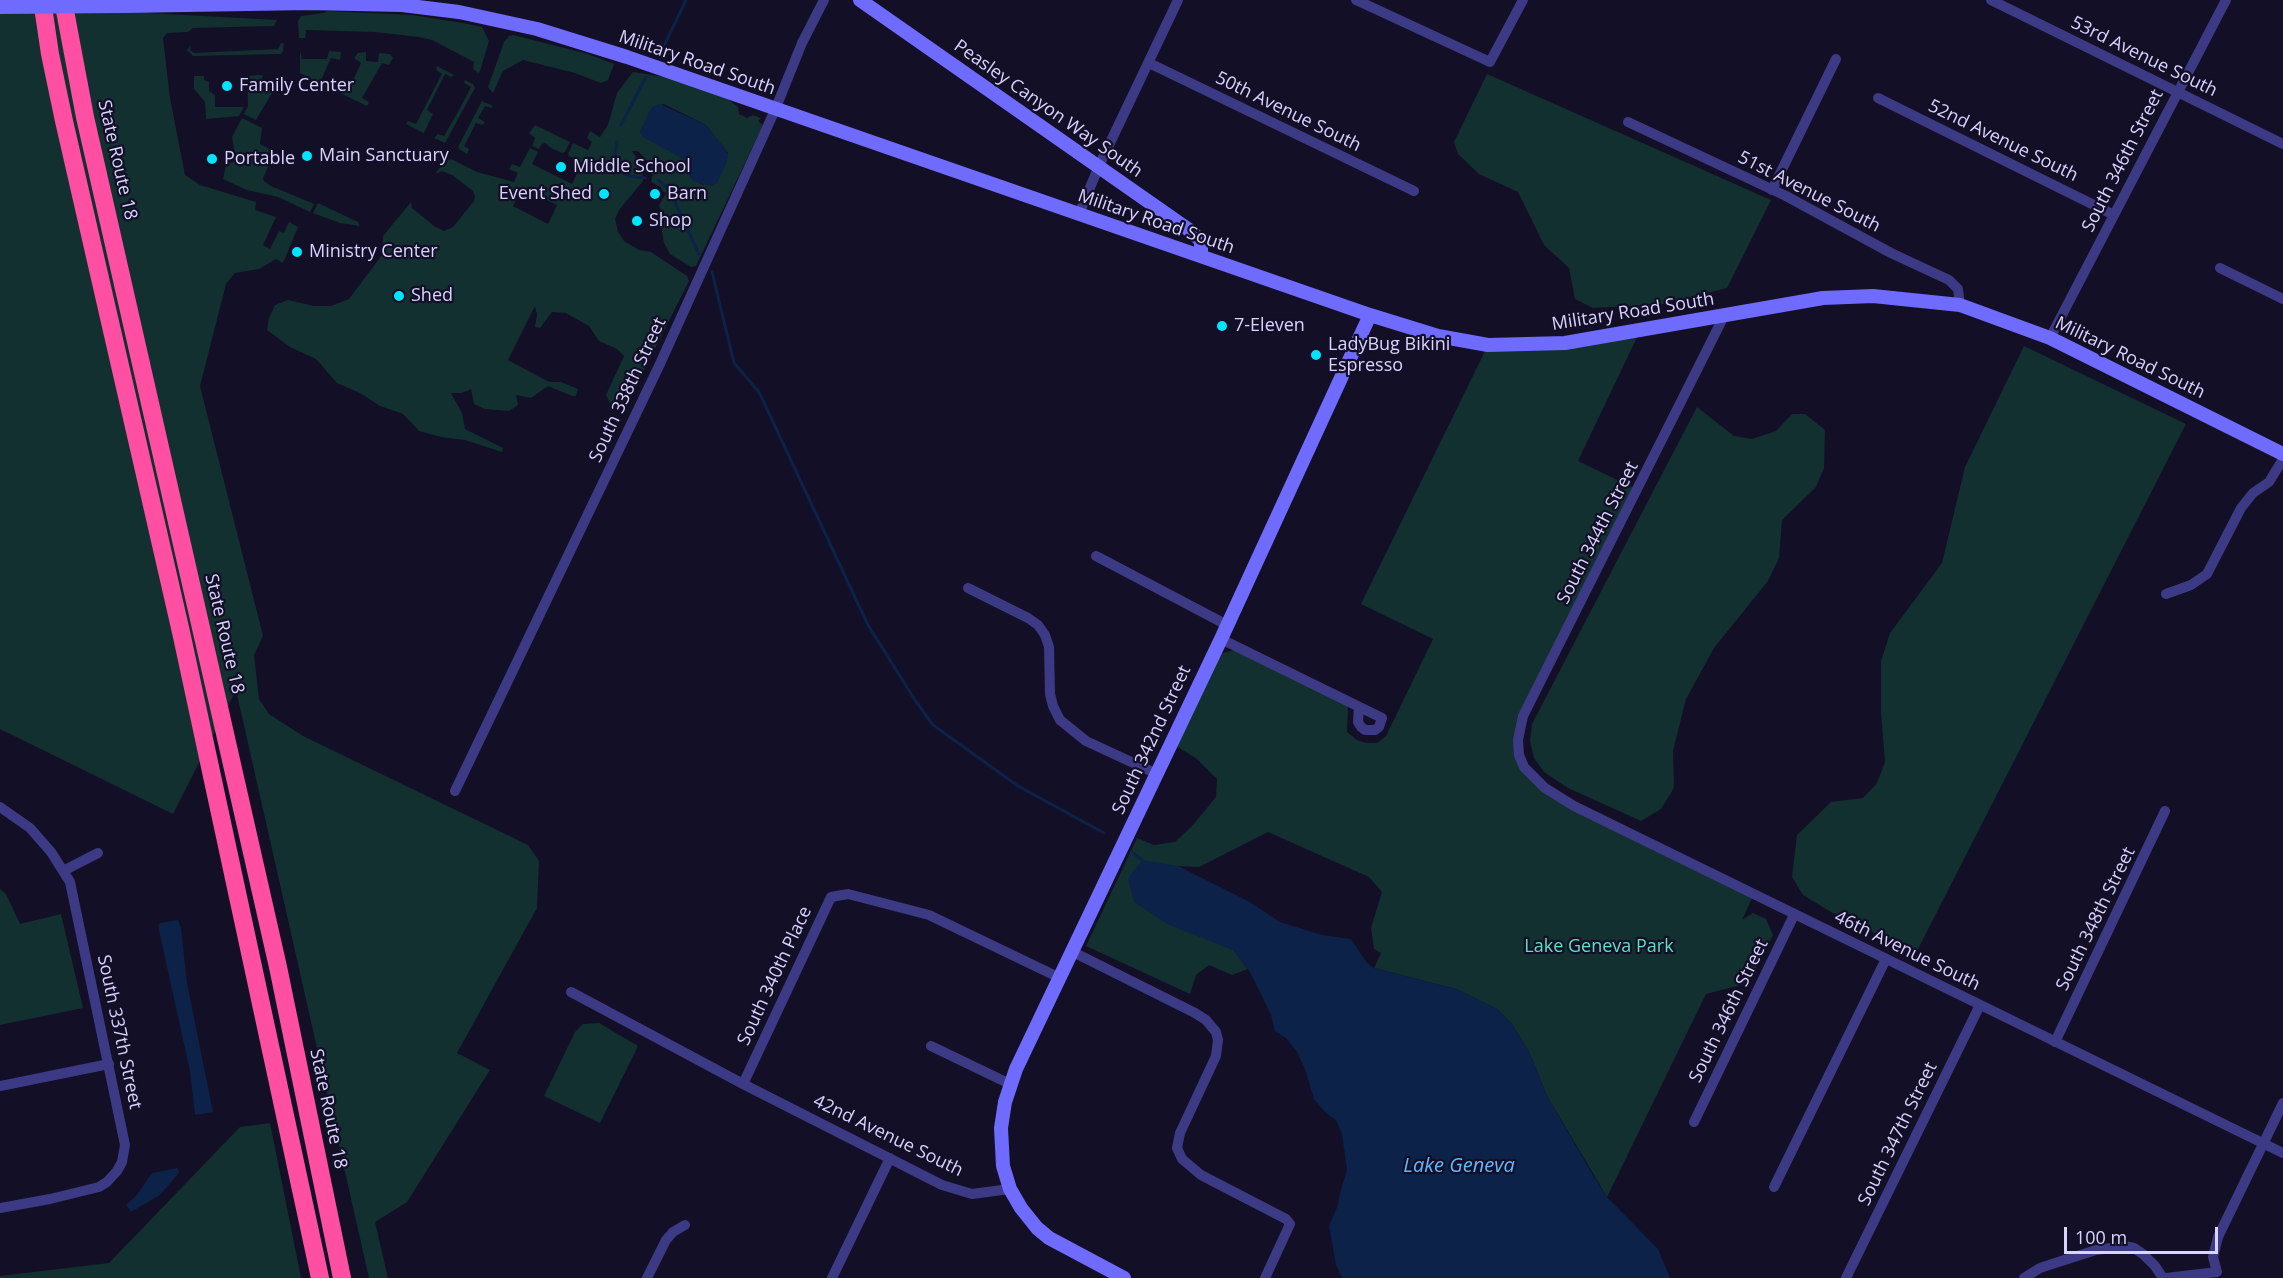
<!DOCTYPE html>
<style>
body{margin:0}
#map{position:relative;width:2283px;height:1278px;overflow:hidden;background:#130f26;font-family:"Open Sans",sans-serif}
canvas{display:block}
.scale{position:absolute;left:2064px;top:1227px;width:154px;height:27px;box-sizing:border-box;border:3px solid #d9d4ff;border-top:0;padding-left:8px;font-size:18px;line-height:21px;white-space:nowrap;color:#d9d4ff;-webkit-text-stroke:4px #130f26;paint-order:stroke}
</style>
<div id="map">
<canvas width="2283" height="1278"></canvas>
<div class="scale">100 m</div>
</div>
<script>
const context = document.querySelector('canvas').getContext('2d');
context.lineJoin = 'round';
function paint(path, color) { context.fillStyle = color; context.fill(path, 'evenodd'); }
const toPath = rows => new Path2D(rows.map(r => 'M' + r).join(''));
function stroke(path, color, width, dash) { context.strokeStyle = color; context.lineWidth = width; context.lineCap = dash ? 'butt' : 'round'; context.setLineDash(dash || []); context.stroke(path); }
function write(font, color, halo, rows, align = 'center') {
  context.font = font + ' "Open Sans",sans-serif'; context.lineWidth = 4.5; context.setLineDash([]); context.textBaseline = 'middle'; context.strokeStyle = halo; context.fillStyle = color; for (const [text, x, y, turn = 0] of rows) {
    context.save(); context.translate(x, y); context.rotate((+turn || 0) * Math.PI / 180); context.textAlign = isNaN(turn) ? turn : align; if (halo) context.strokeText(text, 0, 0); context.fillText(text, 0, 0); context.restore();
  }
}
const green = toPath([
 [0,0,145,0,148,13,277,20,274,26,193,28,188,32,167,33,163,38,170,98,185,175,200,185,256,202,255,210,276,217,263,245,270,249,279,231,284,233,289,222,298,227,283,263,276,259,259,269,235,273,226,284,200,386,263,636,254,655,259,699,269,714,303,736,528,845,539,861,537,908,457,1053,490,1070,407,1202,375,1222,388,1278,369,1278,236,690,173,814,0,729],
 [327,11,412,15,463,23,482,27,489,41,480,71,478,73,473,69,474,62,432,40,419,37,375,32,306,30,305,38,299,38,298,21,301,16,324,13],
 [513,35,588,54,614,64,608,80,601,83,575,73,523,60,503,71,493,93,488,87,504,42,509,36],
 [281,43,284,44,283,51,281,54,193,56,187,50,191,45,190,50,194,53,278,49],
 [300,51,302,59,327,59,329,51,341,52,340,60,331,58,321,80,328,84,327,87,300,73],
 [366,52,366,61,378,62,379,53,390,54,393,58,389,65,382,63,362,98,369,102,367,106,338,92,340,88,348,91,361,63,354,58,358,53],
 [437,66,454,75,451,77,445,74,427,110,433,114,424,133,406,124,408,121,416,124,442,74,436,70],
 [633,72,671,78,727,98,738,107,739,114,747,118,753,115,761,118,758,121,763,125,696,266,691,267,670,254,664,243,660,221,662,213,659,205,666,193,661,190,662,188,651,182,653,173,651,165,638,151,632,151,642,166,643,181,619,210,615,219,618,232,624,241,639,250,651,252,687,276,689,281,627,404,619,407,610,403,606,395,624,356,617,349,599,341,589,326,566,313,552,312,540,328,535,327,537,315,535,306,508,360,549,382,561,382,578,389,576,396,572,396,548,386,531,398,516,395,518,405,509,411,485,409,474,404,471,389,462,393,451,393,462,413,465,429,503,448,502,452,465,440,441,437,419,431,403,414,380,406,360,393,337,383,316,359,290,347,267,330,269,318,275,305,288,300,314,306,331,306,349,299,382,255,383,236,411,202,412,208,434,226,444,231,453,227,474,201,475,196,473,191,452,175,442,171,435,174,445,161,451,159,477,172,514,182,518,173,509,169,512,164,520,167,530,148,538,152,532,164,572,184,582,163,569,156,568,154,573,143,588,150,592,142,587,138,590,131,600,137,608,125,617,93],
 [664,104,706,125,728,153,703,185,690,177,691,166,685,160,640,132,653,107],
 [522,188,557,205,548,224,513,206],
 [1487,74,1771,200,1727,288,1665,304,1593,308,1575,299,1569,268,1544,245,1518,192,1479,174,1458,154,1454,142],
 [260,75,263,76,261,81,275,88,256,120,244,114,248,106,247,76],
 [194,76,204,76,204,80,209,82,209,91,215,95,215,107,244,107,239,116,206,119,205,102,194,89],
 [465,80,473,84,475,88,445,143,434,138,438,134,444,136,458,112,471,87,464,83],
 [482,101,493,106,491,108,485,106,478,118,485,122,483,125,476,123,464,146,469,149,467,154,459,149,458,147],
 [242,118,262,128,260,144,275,152,263,178,264,181,271,186,312,203,314,204,310,212,278,197,247,190,223,179,226,165,236,160,232,137],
 [535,125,570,142,565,152,562,153,551,148,545,143,542,144,539,149,532,146,535,138,529,133],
 [318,203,358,222,360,226,340,223,313,213],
 [1640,331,1578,461,1638,490,1523,716,1519,755,1545,788,1754,894,1742,920,1753,913,1766,919,1773,935,1748,983,1706,994,1607,1197,1547,1096,1530,1054,1512,1024,1497,1009,1456,989,1374,968,1381,953,1374,949,1371,928,1382,892,1369,877,1268,832,1199,867,1177,866,1221,945,1233,950,1248,969,1232,975,1209,965,1196,975,1190,994,1086,946,1137,838,1154,845,1175,842,1193,825,1216,797,1217,779,1197,759,1176,746,1215,659,1223,653,1235,650,1348,705,1347,732,1357,740,1366,743,1377,743,1386,736,1433,639,1361,604,1488,345],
 [2024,346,2186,424,1917,951,1846,921,1803,895,1792,877,1797,835,1831,802,1863,798,1877,783,1885,762,1881,713,1881,661,1890,633,1942,563,1965,467],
 [1697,407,1734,436,1752,439,1776,431,1792,414,1805,414,1825,430,1824,468,1816,487,1782,520,1779,558,1768,581,1714,648,1686,699,1673,751,1674,788,1661,809,1641,821,1568,788,1544,772,1534,758,1530,741,1532,724],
 [0,889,6,894,20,924,61,914,83,1008,0,1025],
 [599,1023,638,1046,600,1123,544,1096,575,1032,583,1024],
 [270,1123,301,1278,0,1278,0,1276,109,1263,240,1127]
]);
const water = toPath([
 [660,104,706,125,726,150,728,157,725,166,717,183,710,186,693,181,690,177,691,166,685,160,643,137,640,132,649,112,653,107],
 [1142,860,1178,866,1248,901,1280,922,1322,935,1351,939,1367,963,1374,968,1456,989,1497,1009,1512,1024,1530,1054,1547,1096,1594,1177,1607,1197,1658,1249,1670,1278,1342,1278,1336,1265,1329,1226,1338,1205,1340,1193,1347,1170,1342,1134,1336,1120,1326,1113,1314,1099,1305,1069,1297,1052,1286,1038,1275,1031,1271,1015,1257,986,1248,969,1233,950,1169,925,1134,902,1128,878],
 [178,920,181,928,187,983,213,1112,195,1115,190,1071,158,926,160,923],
 [178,1168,179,1173,160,1195,131,1212,126,1205,136,1196,152,1173]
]);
const stream = toPath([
 [660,54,686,0],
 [621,125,646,77],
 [617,142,615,155,618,170,629,176,645,178],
 [658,180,669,189,699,254],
 [712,272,734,363,759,392,868,625,915,700,933,725,1018,786,1104,833],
 [1133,853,1142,860]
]);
const street = toPath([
 [1356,0,1490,62,1523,0],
 [1991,0,2283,144],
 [1149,63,1414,191],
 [1878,98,2114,215],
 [1628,122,1786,196,1891,253,1949,280,1958,289,1960,305],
 [1772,190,1836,59],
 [1079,214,1099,166,1178,0],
 [2220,268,2283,299],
 [1724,316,1523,716,1518,740,1519,755,1524,767,1545,788,1574,806,2283,1153],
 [2050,338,2226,0],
 [1096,556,1227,625],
 [968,588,1028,618,1038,625,1045,635,1049,647,1050,694,1053,706,1060,720,1086,741,1155,773],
 [2166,594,2191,585,2207,574,2241,508,2253,493,2269,482,2283,459],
 [1221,639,1382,718,1379,727,1375,730,1365,730,1361,727,1358,722,1359,707],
 [455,791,659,366,775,110,802,43,824,0],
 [0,807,30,828,51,852,70,882,125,1145,122,1162,117,1171,107,1182,99,1187,50,1199,0,1208],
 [63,871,98,853],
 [1073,952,1195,1013,1206,1020,1216,1032,1218,1040,1216,1056,1180,1133,1177,1148,1182,1159,1201,1175,1286,1219,1290,1224,1265,1278],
 [571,992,743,1084,942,1185,972,1194,1010,1189],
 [2055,1042,2165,811],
 [931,1046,1010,1084],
 [743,1084,831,897,848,894,929,915,1060,978],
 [0,1086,109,1064],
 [1694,1122,1794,915],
 [1774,1187,1886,959],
 [647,1278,666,1240,673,1232,685,1225],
 [832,1278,890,1158],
 [1846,1278,1980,1005],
 [2024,1278,2040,1268,2052,1264,2096,1250,2125,1246,2134,1248,2143,1254,2155,1266,2163,1278],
 [2166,1278,2217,1272,2213,1257,2218,1237,2283,1103]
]);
const secondary = toPath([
 [860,0,1192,232,1201,241,1201,256],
 [124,6,309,3,402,5,459,12,537,29,627,57,1370,315,1438,336,1488,345,1565,343,1823,298,1873,296,1960,305,2050,338,2283,454],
 [1124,1278,1049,1238,1037,1228,1021,1208,1010,1189,1003,1166,1001,1128,1005,1102,1016,1069,1221,639,1370,315]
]);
const highway = toPath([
 [42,0,50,54,64,121,181,632,320,1278],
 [63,0,85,117,278,967,342,1278]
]);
const secondaryBridge = toPath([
 [0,7,124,6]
]);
const markers = [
 [227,86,6,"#00e5ff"],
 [307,156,6,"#00e5ff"],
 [212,159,6,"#00e5ff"],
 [561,167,6,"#00e5ff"],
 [604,194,6,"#00e5ff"],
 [655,194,6,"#00e5ff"],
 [637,221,6,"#00e5ff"],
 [297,252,6,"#00e5ff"],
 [399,296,6,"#00e5ff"],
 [1222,326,6,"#00e5ff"],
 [1316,355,6,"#00e5ff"]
];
const streetNames = [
 ["53rd Avenue South",2144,57,26],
 ["Military Road South",697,63,19],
 ["Peasley Canyon Way South",1048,109,35],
 ["50th Avenue South",1288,112,26],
 ["52nd Avenue South",2003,141,26],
 ["State Route 18",117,160,77],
 ["South 346th Street",2123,161,-63],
 ["51st Avenue South",1809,192,27],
 ["Military Road South",1156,222,19],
 ["Military Road South",1633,312,-9],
 ["Military Road South",2130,358,26],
 ["South 338th Street",628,390,-65],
 ["South 344th Street",1598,533,-63],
 ["State Route 18",224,634,77],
 ["South 342nd Street",1152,740,-65],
 ["South 348th Street",2096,919,-64],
 ["46th Avenue South",1907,951,26],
 ["South 340th Place",775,976,-65],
 ["South 346th Street",1729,1011,-64],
 ["South 337th Street",119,1032,78],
 ["State Route 18",328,1109,78],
 ["South 347th Street",1898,1134,-64],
 ["42nd Avenue South",888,1136,26]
];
const poiNames = [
 ["Family Center",239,86],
 ["Main Sanctuary",319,156],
 ["Portable",224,159],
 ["Middle School",573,167],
 ["Event Shed",592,194,"right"],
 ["Barn",667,194],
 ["Shop",649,221],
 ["Ministry Center",309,252],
 ["Shed",411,296],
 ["7-Eleven",1234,326],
 ["LadyBug Bikini",1328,345],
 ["Espresso",1328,366]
];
const parkNames = [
 ["Lake Geneva Park",1599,947]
];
const waterNames = [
 ["Lake Geneva",1459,1166]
];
paint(green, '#12302f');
paint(water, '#0c2248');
stroke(stream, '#0c2248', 3);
stroke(street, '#3d3a85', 10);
stroke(secondary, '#6f6bff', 14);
stroke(highway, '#ff4fa3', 18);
stroke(secondaryBridge, '#6f6bff', 14);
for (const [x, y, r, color] of markers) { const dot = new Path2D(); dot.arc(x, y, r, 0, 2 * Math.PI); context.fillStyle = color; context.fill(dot); stroke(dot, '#130f26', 2); }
write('18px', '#d9d4ff', '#130f26', streetNames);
write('18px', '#d9d4ff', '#130f26', poiNames, 'left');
write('18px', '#5fe0c0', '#130f26', parkNames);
write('italic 20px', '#62b6ff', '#130f26', waterNames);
</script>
